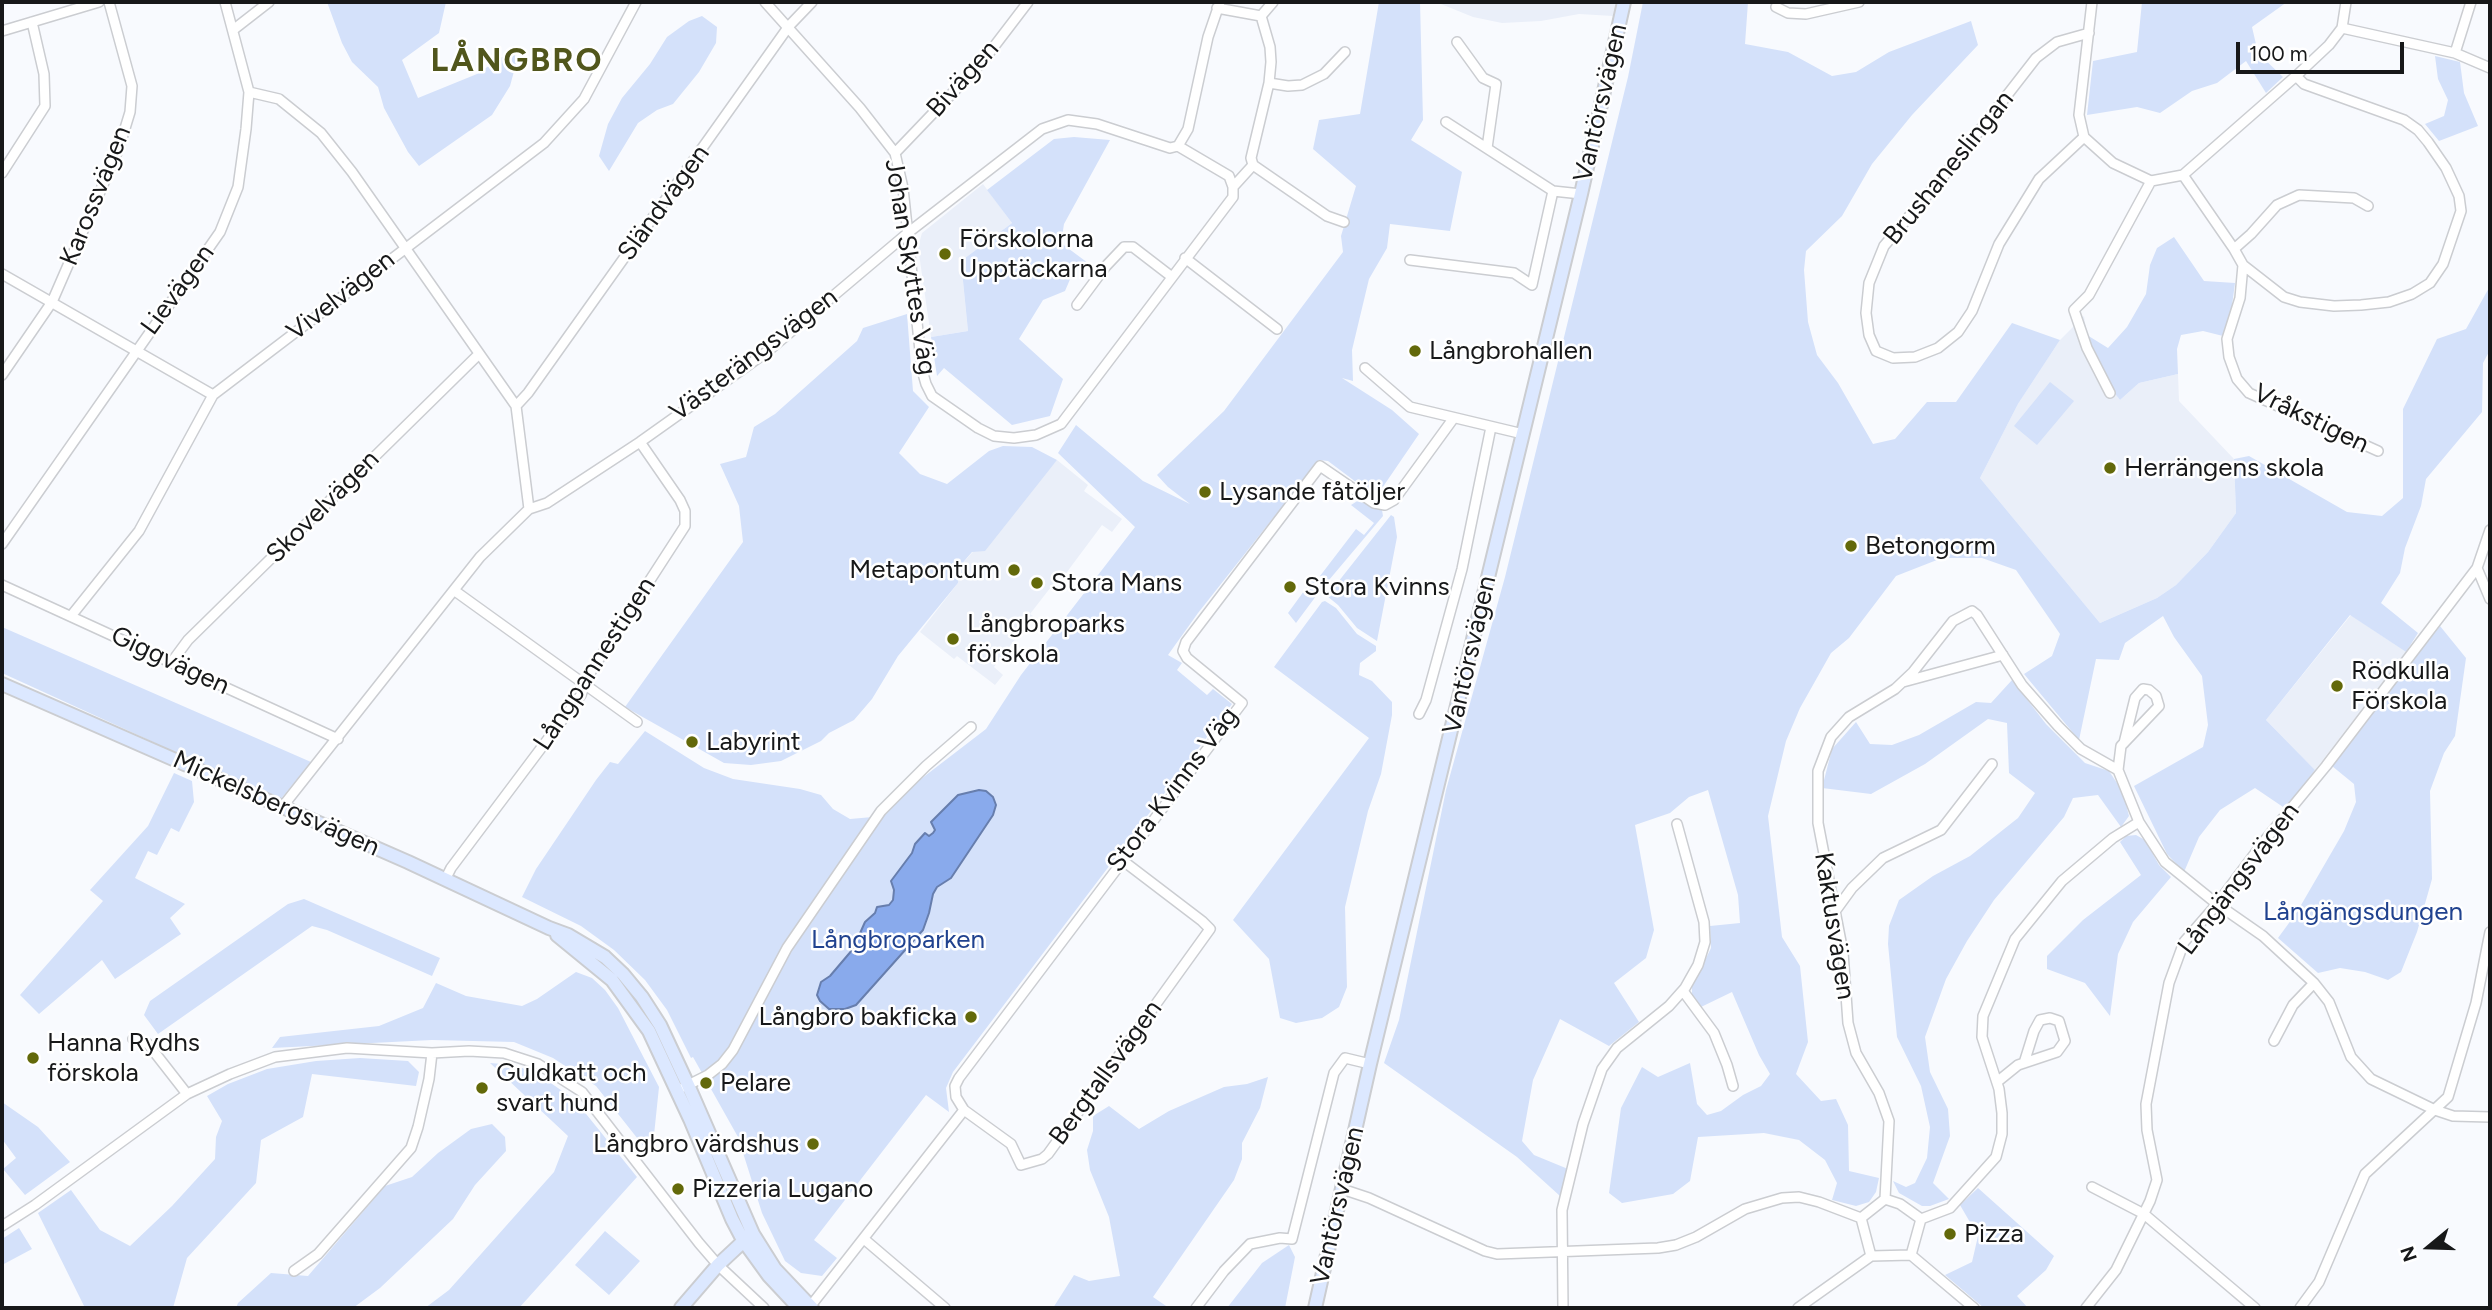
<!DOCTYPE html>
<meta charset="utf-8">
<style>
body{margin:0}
#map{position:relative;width:2492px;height:1310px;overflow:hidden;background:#f8fafe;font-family:Figtree,sans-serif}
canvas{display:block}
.frame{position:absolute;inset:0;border:4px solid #171819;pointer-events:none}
.north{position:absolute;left:2394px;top:1212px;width:70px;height:70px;-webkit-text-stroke:5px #fff;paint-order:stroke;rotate:251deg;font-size:19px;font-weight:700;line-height:28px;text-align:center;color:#171819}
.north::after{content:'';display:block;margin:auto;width:24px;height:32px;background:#171819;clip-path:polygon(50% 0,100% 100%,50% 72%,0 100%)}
.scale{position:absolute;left:2236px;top:42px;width:168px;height:32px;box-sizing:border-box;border:4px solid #171819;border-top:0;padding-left:9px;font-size:21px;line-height:24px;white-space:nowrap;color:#171819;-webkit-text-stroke:5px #fff;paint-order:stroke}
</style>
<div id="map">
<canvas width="2492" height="1310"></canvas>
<div class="frame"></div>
<div class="north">N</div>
<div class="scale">100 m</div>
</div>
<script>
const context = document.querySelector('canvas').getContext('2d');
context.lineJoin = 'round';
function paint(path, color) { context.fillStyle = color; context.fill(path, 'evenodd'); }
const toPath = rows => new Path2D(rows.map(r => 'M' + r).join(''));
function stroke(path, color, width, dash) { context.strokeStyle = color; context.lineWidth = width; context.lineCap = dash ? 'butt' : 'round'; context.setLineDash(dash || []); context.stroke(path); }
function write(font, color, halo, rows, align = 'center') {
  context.font = font + ' Figtree,sans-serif'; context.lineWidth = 5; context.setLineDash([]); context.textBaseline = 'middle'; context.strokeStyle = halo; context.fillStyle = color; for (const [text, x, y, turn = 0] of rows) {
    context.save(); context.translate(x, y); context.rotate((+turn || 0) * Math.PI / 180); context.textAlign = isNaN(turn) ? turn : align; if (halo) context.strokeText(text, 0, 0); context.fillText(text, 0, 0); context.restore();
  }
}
const built = toPath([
 [1436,2,1616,2,1613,16,1579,14,1541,21,1502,23,1473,17],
 [983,184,1012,223,961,261,968,331,931,337,918,247,922,233],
 [2084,316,2087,335,2108,385,2120,400,2139,383,2178,374,2179,401,2234,459,2236,513,2208,552,2176,585,2157,598,2100,623,1980,478,2018,404,2060,340],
 [1057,460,1088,485,1084,491,1122,519,1112,532,1102,525,1064,576,1061,574,1030,614,1033,616,994,667,1003,675,995,685,957,656,954,659,920,632,958,583,960,566],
 [2351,615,2406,652,2315,770,2266,720]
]);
const green = toPath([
 [327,2,446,2,439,33,402,60,418,98,477,74,514,49,516,64,510,86,492,115,419,166,408,152,384,108,378,87,352,62,342,43],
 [1379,2,1420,2,1423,120,1411,140,1462,172,1450,231,1390,224,1387,248,1369,279,1352,350,1353,381,1342,378,1392,410,1419,434,1376,497,1328,461,1319,460,1198,613,1168,655,1182,663,1177,670,1207,695,1213,689,1232,704,953,1072,946,1088,949,1112,926,1095,814,1240,837,1258,822,1276,801,1273,785,1261,762,1213,738,1137,693,1057,691,1058,667,1010,645,980,614,950,581,926,522,897,536,869,596,780,610,762,618,764,645,731,704,768,733,779,800,789,821,795,833,809,850,819,884,816,917,782,986,729,1021,675,1135,527,1058,453,1076,425,1143,481,1190,504,1168,487,1157,475,1224,411,1343,252,1341,236,1356,186,1313,149,1319,120,1360,114],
 [1643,2,1748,2,1745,44,1788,52,1832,76,1856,72,1889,52,1971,21,1978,45,1912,115,1872,164,1842,216,1806,251,1804,270,1808,322,1817,355,1838,383,1873,444,1895,439,1927,402,1956,402,2012,323,2060,340,2018,404,1980,478,2100,623,2157,598,2176,585,2208,552,2236,513,2234,459,2249,456,2347,512,2382,516,2403,498,2403,409,2437,339,2466,329,2490,286,2490,350,2483,363,2482,412,2426,479,2421,506,2405,548,2400,573,2381,603,2418,633,2406,652,2350,615,2266,720,2315,770,2286,809,2255,788,2220,810,2199,837,2184,872,2167,854,2134,786,2203,747,2208,725,2202,676,2174,637,2163,616,2125,643,2119,660,2096,659,2079,740,2024,674,2052,656,2060,634,2016,570,1982,558,1942,558,1896,576,1849,638,1831,653,1800,708,1786,741,1768,816,1782,937,1800,966,1808,1042,1796,1074,1821,1101,1836,1099,1848,1125,1849,1171,1879,1178,1876,1192,1869,1202,1856,1206,1832,1200,1837,1183,1825,1160,1799,1140,1764,1133,1698,1137,1690,1181,1673,1194,1622,1203,1609,1193,1621,1108,1642,1067,1658,1077,1690,1063,1697,1104,1707,1115,1721,1111,1743,1095,1761,1086,1770,1074,1759,1055,1732,992,1701,1007,1692,995,1692,987,1711,948,1710,926,1740,923,1738,895,1708,790,1689,797,1670,813,1635,825,1654,930,1646,958,1614,983,1639,1022,1609,1046,1560,1019,1533,1080,1522,1141,1534,1155,1568,1169,1560,1196,1517,1157,1384,1063,1399,1020,1446,790,1505,577,1628,77],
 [2142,2,2287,2,2252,27,2258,53,2283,77,2266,93,2246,61,2217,83,2192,91,2160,113,2137,107,2087,115,2093,61,2137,52],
 [702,16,717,27,716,43,699,72,673,104,657,110,638,123,609,171,599,156,608,124,622,98,650,64,667,37,689,21],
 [2435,56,2460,62,2464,93,2478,126,2439,141,2425,124,2444,116,2448,100,2438,79],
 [1074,137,1110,140,1064,224,1061,243,1088,263,1074,270,1065,291,1043,300,1019,339,1063,379,1050,416,1012,425,944,368,937,376,931,337,968,331,961,261,1012,223,987,190,1054,139],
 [2174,237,2204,281,2235,283,2231,313,2223,336,2203,331,2181,335,2177,349,2178,374,2139,383,2120,400,2108,385,2087,335,2108,348,2127,327,2146,294,2150,265,2157,248],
 [907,314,913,391,929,407,899,453,920,474,947,484,989,451,1003,446,1032,447,1057,460,985,551,972,552,960,566,958,583,898,656,872,699,854,720,829,733,821,741,781,761,751,765,724,763,625,707,743,542,739,506,720,464,746,457,754,427,775,414,857,341,863,328],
 [2050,382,2074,401,2037,445,2014,426],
 [1359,500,1373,508,1382,510,1383,516,1329,580,1322,577,1320,576,1356,529,1364,535,1374,523,1351,505],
 [1391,515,1394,517,1397,537,1377,641,1357,628,1338,605,1327,596],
 [1317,579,1325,584,1296,623,1288,613,1312,580,1316,582],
 [1325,601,1336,608,1357,634,1376,646,1376,651,1360,663,1359,675,1372,681,1392,702,1392,715,1381,774,1368,811,1345,907,1347,987,1339,1007,1322,1018,1296,1023,1280,1018,1269,959,1233,920,1369,738,1274,667,1322,602],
 [2440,626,2466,658,2455,736,2444,753,2430,791,2432,879,2417,932,2401,972,2388,980,2365,972,2340,968,2318,973,2278,938,2297,912,2344,831,2356,802,2354,784,2332,766],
 [2,627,311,762,280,800,2,673],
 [2012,680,2046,724,2085,763,2109,771,2123,792,2129,816,2121,827,2098,795,2073,798,2064,817,1994,900,1967,941,1946,979,1925,1037,1930,1072,1948,1109,1950,1136,1933,1183,1949,1199,1930,1206,1922,1206,1899,1193,1893,1181,1906,1187,1915,1183,1927,1158,1930,1127,1921,1086,1897,1037,1888,944,1889,926,1899,900,1933,876,1970,856,2018,818,2035,793,2009,773,2007,723,1988,719,1925,764,1871,794,1822,788,1832,749,1856,722,1870,744,1892,745,1919,735,1976,702,1991,703],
 [174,773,192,781,194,802,179,832,171,828,157,855,148,851,135,878,185,904,170,918,181,934,115,979,102,960,39,1014,20,995,103,901,90,890,148,826],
 [2136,835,2145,840,2159,865,2171,877,2133,922,2118,954,2110,1016,2085,983,2047,969,2047,956,2083,920,2141,875,2120,842,2126,836],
 [304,899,440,958,432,976,327,930,312,926,158,1034,144,1015,150,1001,288,904],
 [576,972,592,978,605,990,618,1008,659,1087,654,1135,645,1148,596,1086,553,1058,514,1042,432,1040,272,1048,280,1037,379,1026,423,1008,436,983,466,996,522,1006,537,999],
 [360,1058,408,1061,419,1072,416,1086,312,1074,303,1117,261,1140,256,1183,187,1258,173,1308,85,1308,38,1213,71,1190,100,1230,130,1246,172,1206,215,1159,216,1137,222,1121,207,1096,228,1084,267,1069,316,1061],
 [490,1063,515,1065,539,1075,574,1099,637,1177,519,1308,425,1308,449,1290,554,1172,568,1136],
 [1268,1077,1260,1108,1242,1143,1242,1159,1234,1180,1153,1297,1169,1308,1053,1308,1074,1275,1089,1281,1120,1276,1109,1217,1090,1170,1087,1150,1093,1131,1093,1116,1109,1106,1139,1129,1169,1111,1224,1087,1247,1084],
 [2,1102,38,1127,70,1162,25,1195,3,1169,16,1158,2,1139],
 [492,1124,505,1137,506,1151,475,1185,453,1219,380,1288,353,1308,236,1308,238,1303,271,1273,308,1276,385,1186,412,1177,438,1153,471,1129],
 [1978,1188,2054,1256,2046,1270,2017,1296,2028,1308,1984,1308,1945,1275,1972,1262,1978,1236,1960,1205],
 [19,1228,32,1249,2,1265,2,1239],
 [605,1231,640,1261,609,1295,575,1265],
 [1289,1245,1295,1257,1285,1308,1227,1308,1262,1263]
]);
const water = toPath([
 [979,790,986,791,993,797,996,805,993,815,951,878,937,887,933,894,929,913,923,930,856,1005,845,1009,829,1009,820,1001,817,995,821,982,830,976,853,949,865,922,875,913,877,907,889,905,893,900,894,890,891,881,912,853,915,844,925,833,929,836,933,833,935,830,931,822,958,795,979,790]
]);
const street = toPath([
 [765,2,860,108,895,153,903,188,922,370,926,384,932,396,978,428,994,436,1014,438,1036,435,1061,424,1233,197,1233,187,1229,176,1178,146],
 [2092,2,2079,115,2084,137,2113,163,2151,181,2183,175,2296,76,2329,45,2342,28,2346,2],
 [1776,7,1788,13,1806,14,1859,2],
 [1217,8,1261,16,1273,2],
 [1261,16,1270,47,1271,62,1269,83,1251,158,1253,165,1327,216,1344,222],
 [2342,28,2455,53,2490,68],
 [233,30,269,2],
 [2,31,99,2],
 [1457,42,1483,78,1496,84,1487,148],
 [2455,53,2471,2],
 [1269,83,1288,86,1302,85,1324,74,1345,52],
 [249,92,279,99,321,133,352,172,516,406,529,509],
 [1446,122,1553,191,1581,194],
 [2084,137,2039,179,1999,244,1972,311,1958,332,1938,348,1915,357,1893,358,1876,351,1869,335,1866,313,1869,283,1884,246,1952,166,2036,58,2057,42,2089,33],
 [895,153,983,61,1028,2],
 [2,173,45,106,44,74,32,22],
 [2183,175,2234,249,2243,265,2284,297,2300,302,2334,306,2361,305,2389,302,2412,294,2430,283,2443,264,2461,211,2459,196,2446,168,2428,142,2418,130,2404,120,2304,84,2296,76],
 [1233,187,1253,165],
 [2234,249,2251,234,2277,205,2299,195,2354,198,2368,206],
 [1185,258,1277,329],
 [1410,260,1514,273,1532,285,1553,191],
 [2243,265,2240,298,2227,339,2229,357,2237,379,2249,393,2378,451],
 [2,274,213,395],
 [1077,305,1106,266,1124,247,1133,247,1172,277],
 [1365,368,1410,407,1523,434],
 [2,375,52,302,119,148,130,112,132,86,109,2],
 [2110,393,2087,348,2074,310,2089,295,2151,181],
 [516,406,528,393,789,26,812,2],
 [2,544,220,232,238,187,246,129,249,92,225,2],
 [2477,568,2490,599],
 [2,585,338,739],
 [455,591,637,722],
 [71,616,139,531,213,395,544,143,584,99,636,2],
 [171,663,188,640,479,354],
 [1903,682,2003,655],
 [1419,714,1426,700,1462,569,1491,427],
 [2118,770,2121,746,2159,706,2156,696,2149,690,2143,689,2135,698,2124,743],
 [283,806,480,557,529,509,547,503,640,442,768,351,909,232,1042,129,1068,120,1097,124,1170,148,1178,146,1188,129,1208,37,1220,2],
 [445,880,451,868,581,695,588,676,685,526,685,511,680,500,640,442],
 [1836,910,1852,888,1883,858,1941,830,1992,764],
 [1683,991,1714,1033,1727,1065,1733,1086],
 [133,1039,148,1044,187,1094],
 [2274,1041,2293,1005,2314,983],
 [1997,1082,2018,1065,2057,1052,2065,1041,2059,1021,2050,1018,2040,1020,2034,1031,2024,1063],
 [684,1087,708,1075,722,1064,733,1050,787,948,881,811,926,766,971,727],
 [964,1110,956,1097,955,1086,959,1078,1242,703,1187,658,1183,651,1186,642,1320,466,1374,503,1385,505,1394,500,1453,419],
 [2092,1187,2144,1214,2255,1308],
 [1342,1189,1369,1198,1485,1251,1497,1254,1658,1248,1676,1245,1696,1237,1745,1209,1782,1198,1799,1197,1819,1202,1861,1218],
 [1885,1199,1889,1121,1879,1093,1856,1053,1848,1023,1843,952,1818,823,1818,771,1831,737,1849,717,1895,689,1913,672,1953,621,1972,611,1977,615,2022,685,2058,726,2081,749,2118,770,2139,822,2165,862,2217,904,2263,936,2314,983,2329,1002,2351,1057,2371,1079,2435,1110,2453,1116,2490,1117],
 [1885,1199,1900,1204,1921,1219],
 [1861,1218,1871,1256],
 [1861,1218,1885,1199],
 [1921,1219,1950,1208,1996,1157,2002,1134,2002,1113,1999,1089,1982,1037,1983,1016,2015,939,2062,881,2113,838,2139,822],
 [2,1226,35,1205,187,1094,230,1074,275,1057,347,1048,432,1053,469,1051,504,1053,538,1064,582,1092,699,1243,718,1265,764,1308],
 [864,1239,945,1308],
 [1911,1255,1921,1219],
 [1871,1256,1911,1255,1974,1308],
 [294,1271,318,1254,411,1148,418,1127,429,1079,432,1053],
 [809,1308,964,1110,1011,1144,1021,1165,1042,1159,1048,1154,1210,929,1202,921,1122,860],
 [1196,1308,1224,1271,1250,1244,1280,1238,1292,1239,1334,1073,1345,1058,1370,1064],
 [1563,1308,1562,1210,1583,1124,1602,1069,1617,1048,1669,1006,1685,988,1698,965,1705,942,1704,922,1677,824],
 [1798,1308,1871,1256],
 [2086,1308,2116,1270,2150,1201,2157,1180,2147,1130,2146,1104,2169,983,2184,942,2217,904,2265,840,2326,766,2477,568,2490,530],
 [2300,1308,2319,1282,2365,1174,2448,1097,2476,1003,2490,932]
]);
const secondary = toPath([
 [2,684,408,862,549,928,568,935,605,957,623,974,642,997,660,1025,688,1085,753,1234,775,1269,812,1308],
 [557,935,612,980,649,1031,690,1119,732,1219,743,1240,769,1276,799,1308],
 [681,1308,718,1265,748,1237],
 [1315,1308,1370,1064,1581,194,1624,2]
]);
const markers = [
 [945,254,7,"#63690a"],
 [1415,351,7,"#63690a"],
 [2110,468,7,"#63690a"],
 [1205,492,7,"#63690a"],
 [1851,546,7,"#63690a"],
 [1014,570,7,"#63690a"],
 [1037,583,7,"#63690a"],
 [1290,587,7,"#63690a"],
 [953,639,7,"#63690a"],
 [2337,686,7,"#63690a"],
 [692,742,7,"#63690a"],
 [971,1017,7,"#63690a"],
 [33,1058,7,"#63690a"],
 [706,1083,7,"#63690a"],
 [482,1088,7,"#63690a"],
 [813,1144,7,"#63690a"],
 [678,1189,7,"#63690a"],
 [1950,1234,7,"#63690a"]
];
const streetNames = [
 ["Bivägen",963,79,-48],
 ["Vantörsvägen",1601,103,-77],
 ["Brushaneslingan",1949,168,-51],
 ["Karossvägen",96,196,-68],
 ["Sländvägen",664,203,-54],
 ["Johan Skyttes Väg",910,267,81],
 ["Lievägen",178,290,-54],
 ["Vivelvägen",341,296,-38],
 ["Västerängsvägen",754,355,-37],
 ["Vråkstigen",2311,419,26],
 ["Skovelvägen",323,507,-45],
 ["Vantörsvägen",1470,655,-77],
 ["Giggvägen",170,661,25],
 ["Långpannestigen",595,664,-57],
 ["Stora Kvinns Väg",1173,790,-53],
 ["Mickelsbergsvägen",276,804,24],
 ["Långängsvägen",2239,879,-53],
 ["Kaktusvägen",1834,926,81],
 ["Bergtallsvägen",1106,1073,-54],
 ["Vantörsvägen",1338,1206,-77]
];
const poiNames = [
 ["Förskolorna",959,239],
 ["Upptäckarna",959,269],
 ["Långbrohallen",1429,351],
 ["Herrängens skola",2124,468],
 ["Lysande fåtöljer",1219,492],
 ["Betongorm",1865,546],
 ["Metapontum",1000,570,"right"],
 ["Stora Mans",1051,583],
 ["Stora Kvinns",1304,587],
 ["Långbroparks",967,624],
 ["förskola",967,654],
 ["Rödkulla",2351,671],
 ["Förskola",2351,701],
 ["Labyrint",706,742],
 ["Långbro bakficka",957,1017,"right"],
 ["Hanna Rydhs",47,1043],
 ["förskola",47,1073],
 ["Guldkatt och",496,1073],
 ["svart hund",496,1103],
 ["Pelare",720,1083],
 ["Långbro värdshus",799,1144,"right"],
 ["Pizzeria Lugano",692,1189],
 ["Pizza",1964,1234]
];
const parkNames = [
 ["Långängsdungen",2363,912],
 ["Långbroparken",898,940]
];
const districtNames = [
 ["LÅNGBRO",517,61]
];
paint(built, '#eaeff9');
paint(green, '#d4e1fa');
paint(water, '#89aaec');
stroke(water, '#677ead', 2);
stroke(street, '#cbcdd1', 12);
stroke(secondary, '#cbcdd1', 16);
stroke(street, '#fff', 9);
stroke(secondary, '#dce8ff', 12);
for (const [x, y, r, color] of markers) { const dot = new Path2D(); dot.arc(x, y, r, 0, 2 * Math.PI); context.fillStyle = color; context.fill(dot); stroke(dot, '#fff', 2.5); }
write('26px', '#171819', '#fff', streetNames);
write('26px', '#171819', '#fff', poiNames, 'left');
write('26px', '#20428f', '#fff', parkNames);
context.letterSpacing = '2px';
write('bold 33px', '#51561c', '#fff', districtNames);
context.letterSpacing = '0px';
</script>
